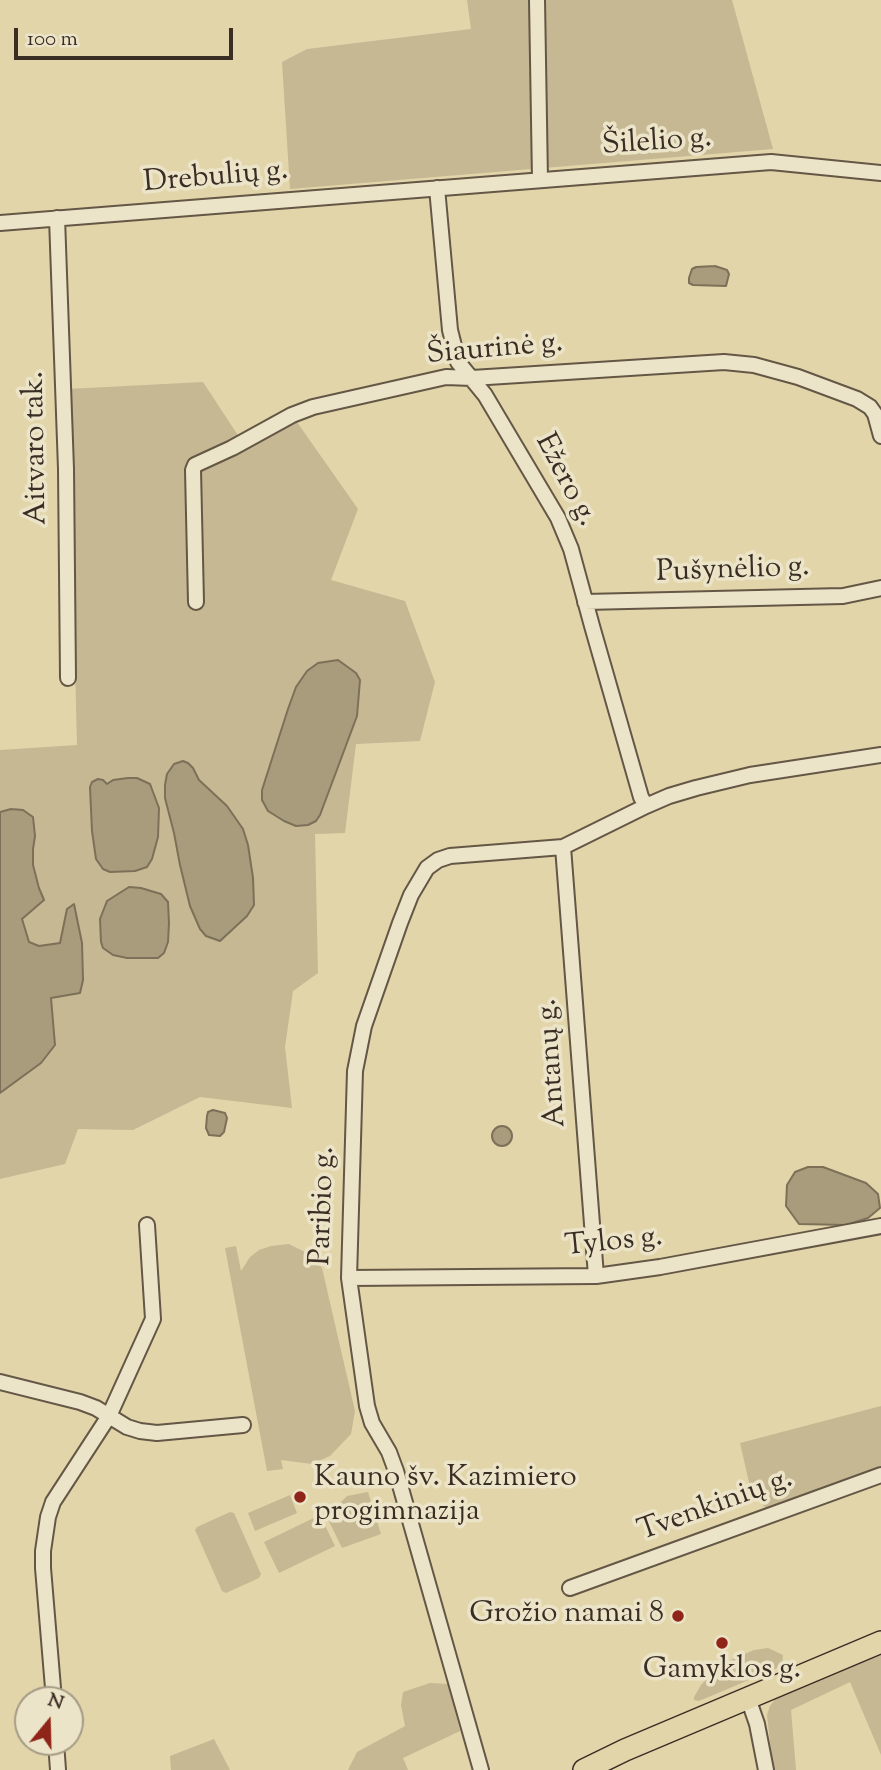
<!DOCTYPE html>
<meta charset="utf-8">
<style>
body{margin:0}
#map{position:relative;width:881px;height:1770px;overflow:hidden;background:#e2d5aa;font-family:"Sorts Mill Goudy",serif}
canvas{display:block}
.north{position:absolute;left:14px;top:1686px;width:70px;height:70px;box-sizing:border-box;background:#ece4c8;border:2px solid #a59b86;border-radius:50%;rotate:19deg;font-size:19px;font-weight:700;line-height:28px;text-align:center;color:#3a2d24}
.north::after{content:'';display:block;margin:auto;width:24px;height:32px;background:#8f2418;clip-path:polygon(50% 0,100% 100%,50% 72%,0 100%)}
.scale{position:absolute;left:14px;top:28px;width:219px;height:32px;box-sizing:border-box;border:4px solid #3a2d24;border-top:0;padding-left:9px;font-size:21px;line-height:24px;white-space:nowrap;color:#3a2d24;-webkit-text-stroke:5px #ece4c8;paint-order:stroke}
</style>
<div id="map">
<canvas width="881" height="1770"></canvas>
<div class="north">N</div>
<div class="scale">100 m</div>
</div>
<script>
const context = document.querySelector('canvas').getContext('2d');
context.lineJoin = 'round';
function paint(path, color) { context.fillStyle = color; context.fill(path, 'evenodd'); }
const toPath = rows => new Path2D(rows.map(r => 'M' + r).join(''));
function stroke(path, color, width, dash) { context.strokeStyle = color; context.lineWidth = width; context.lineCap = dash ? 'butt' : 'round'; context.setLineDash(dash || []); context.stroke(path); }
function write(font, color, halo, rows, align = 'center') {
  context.font = font + ' "Sorts Mill Goudy",serif'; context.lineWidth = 7; context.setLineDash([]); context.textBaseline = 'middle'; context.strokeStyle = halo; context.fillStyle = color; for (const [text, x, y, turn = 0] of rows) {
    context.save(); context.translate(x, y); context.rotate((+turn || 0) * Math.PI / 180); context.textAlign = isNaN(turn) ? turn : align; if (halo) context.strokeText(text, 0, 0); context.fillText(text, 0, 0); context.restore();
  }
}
const green = toPath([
 [467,0,732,0,773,149,290,189,282,62,307,49,471,29],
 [203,382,245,446,292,415,358,509,331,580,405,601,435,682,420,741,356,744,345,833,315,834,318,973,293,991,285,1047,292,1108,200,1097,133,1130,78,1129,65,1164,0,1179,0,1093,41,1063,51,997,80,993,67,909,61,943,39,946,29,942,21,919,44,900,33,865,33,849,35,836,0,812,0,750,77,745,68,389],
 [338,660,356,673,360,680,357,716,320,815,316,821,262,790,288,709,296,687,318,663],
 [183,761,199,779,227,806,243,830,250,863,253,878,254,905,238,925,220,941,200,929,190,906,180,865,167,774,174,764],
 [137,778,150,784,154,793,159,808,158,837,152,859,135,871,110,872,96,859,90,794,103,780,107,784],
 [129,887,127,958,109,953,101,942,100,919,107,901],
 [289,1244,309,1254,322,1268,355,1411,351,1434,330,1456,312,1464,281,1460,283,1469,267,1471,225,1248,236,1246,241,1271,250,1257,259,1250,271,1246],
 [881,1406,881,1467,767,1510,751,1491,740,1443],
 [368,1492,381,1534,342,1548,324,1511,339,1504,347,1496],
 [290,1495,297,1513,255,1531,248,1513],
 [230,1512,234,1513,261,1574,259,1578,226,1593,222,1591,195,1530,197,1527],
 [320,1515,335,1546,279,1573,264,1542],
 [768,1648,783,1655,782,1666,699,1701,694,1700,694,1697,701,1685,712,1673,728,1661,754,1650],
 [881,1651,881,1755,850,1682,791,1710,796,1770,773,1770,767,1715,770,1706,777,1697],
 [430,1683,448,1684,460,1731,403,1758,408,1770,348,1770,357,1752,405,1726,401,1705,403,1692],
 [214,1739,230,1770,171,1770,170,1756]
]);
const water = toPath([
 [715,266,727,270,729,274,726,286,693,285,689,283,689,278,692,269,696,267,715,266],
 [338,660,356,673,360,680,357,716,320,815,316,821,308,825,296,826,284,821,268,811,262,800,262,790,288,709,296,687,307,671,318,663,338,660],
 [183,761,188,763,193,768,199,780,227,806,243,829,248,845,253,878,254,905,247,916,220,941,206,936,200,929,190,906,180,865,174,833,165,798,165,785,167,774,174,764,183,761],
 [128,778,137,778,150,784,159,808,158,837,152,859,147,867,135,871,110,872,103,869,96,859,92,831,90,787,92,782,98,779,103,780,107,784,113,780,128,778],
 [11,809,23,810,33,817,35,836,33,849,33,865,39,888,44,900,22,919,29,942,39,946,60,943,67,909,74,904,82,943,83,980,80,993,51,998,55,1045,41,1063,0,1093,0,812,11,809],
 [129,887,141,888,161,894,168,902,169,923,168,942,164,953,158,958,127,958,113,955,103,948,101,942,100,919,107,901,129,887],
 [213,1110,225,1113,227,1118,224,1132,220,1136,209,1135,206,1128,207,1116,208,1112,213,1110],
 '492 1136a10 10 0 1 1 20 0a10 10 0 1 1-20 0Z',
 [808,1167,823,1167,866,1183,878,1194,880,1208,868,1218,846,1225,799,1224,786,1206,787,1185,795,1172,808,1167]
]);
const minor = toPath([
 [537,0,540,180],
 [437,188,450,330,458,362,485,395,558,518,571,549,592,626,641,797,646,806],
 [57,218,66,469,68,678],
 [0,223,771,162,881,173],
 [196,602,193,470,195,465,232,448,292,415,313,407,446,377,472,378,724,362,754,365,798,377,857,399,870,407,875,414,881,436],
 [585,602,843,596,881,588],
 [563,847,596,1276],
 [349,1278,596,1276,660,1267,881,1226],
 [0,1382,80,1402,96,1408,127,1427,140,1431,157,1433,243,1425],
 [570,1588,881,1475],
 [748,1698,757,1724,766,1770],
 [54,1700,43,1568,43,1551,48,1517,53,1502,109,1416,153,1319,147,1225],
 [56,1742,58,1770],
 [481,1770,396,1471,389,1452,372,1423,367,1406,349,1278,355,1071,364,1026,400,923,411,895,427,868,438,860,450,856,563,847,646,806,669,796,696,788,750,775,881,755]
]);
const primary = toPath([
 [584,1770,625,1750,881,1642]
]);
const markers = [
 [300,1497,7,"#8f2418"],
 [678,1616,7,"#8f2418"],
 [722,1643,7,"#8f2418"]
];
const streetNames = [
 ["Šilelio g.",657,144,-4],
 ["Drebulių g.",216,179,-5],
 ["Šiaurinė g.",495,351,-5],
 ["Aitvaro tak.",38,448,-91],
 ["Ežero g.",564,481,62],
 ["Pušynėlio g.",733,572,-2],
 ["Antanų g.",554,1063,-94],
 ["Paribio g.",325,1206,-88],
 ["Tylos g.",614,1244,-6],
 ["Tvenkinių g.",716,1507,-20]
];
const poiNames = [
 ["Kauno šv. Kazimiero",314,1480],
 ["progimnazija",314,1514],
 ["Grožio namai 8",664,1616,"right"],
 ["Gamyklos g.",722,1672,"center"]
];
paint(green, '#c5b893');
paint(water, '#a99c7c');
stroke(water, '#7d7059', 2);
stroke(minor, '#645746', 18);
stroke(primary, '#3a2d24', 24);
stroke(minor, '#ece4c8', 14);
stroke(primary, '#e2d5aa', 21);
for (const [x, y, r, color] of markers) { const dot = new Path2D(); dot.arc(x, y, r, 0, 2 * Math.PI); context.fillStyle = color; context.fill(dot); stroke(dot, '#ece4c8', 2.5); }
write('30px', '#3a2d24', '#ece4c8', streetNames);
write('30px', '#3a2d24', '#ece4c8', poiNames, 'left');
</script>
